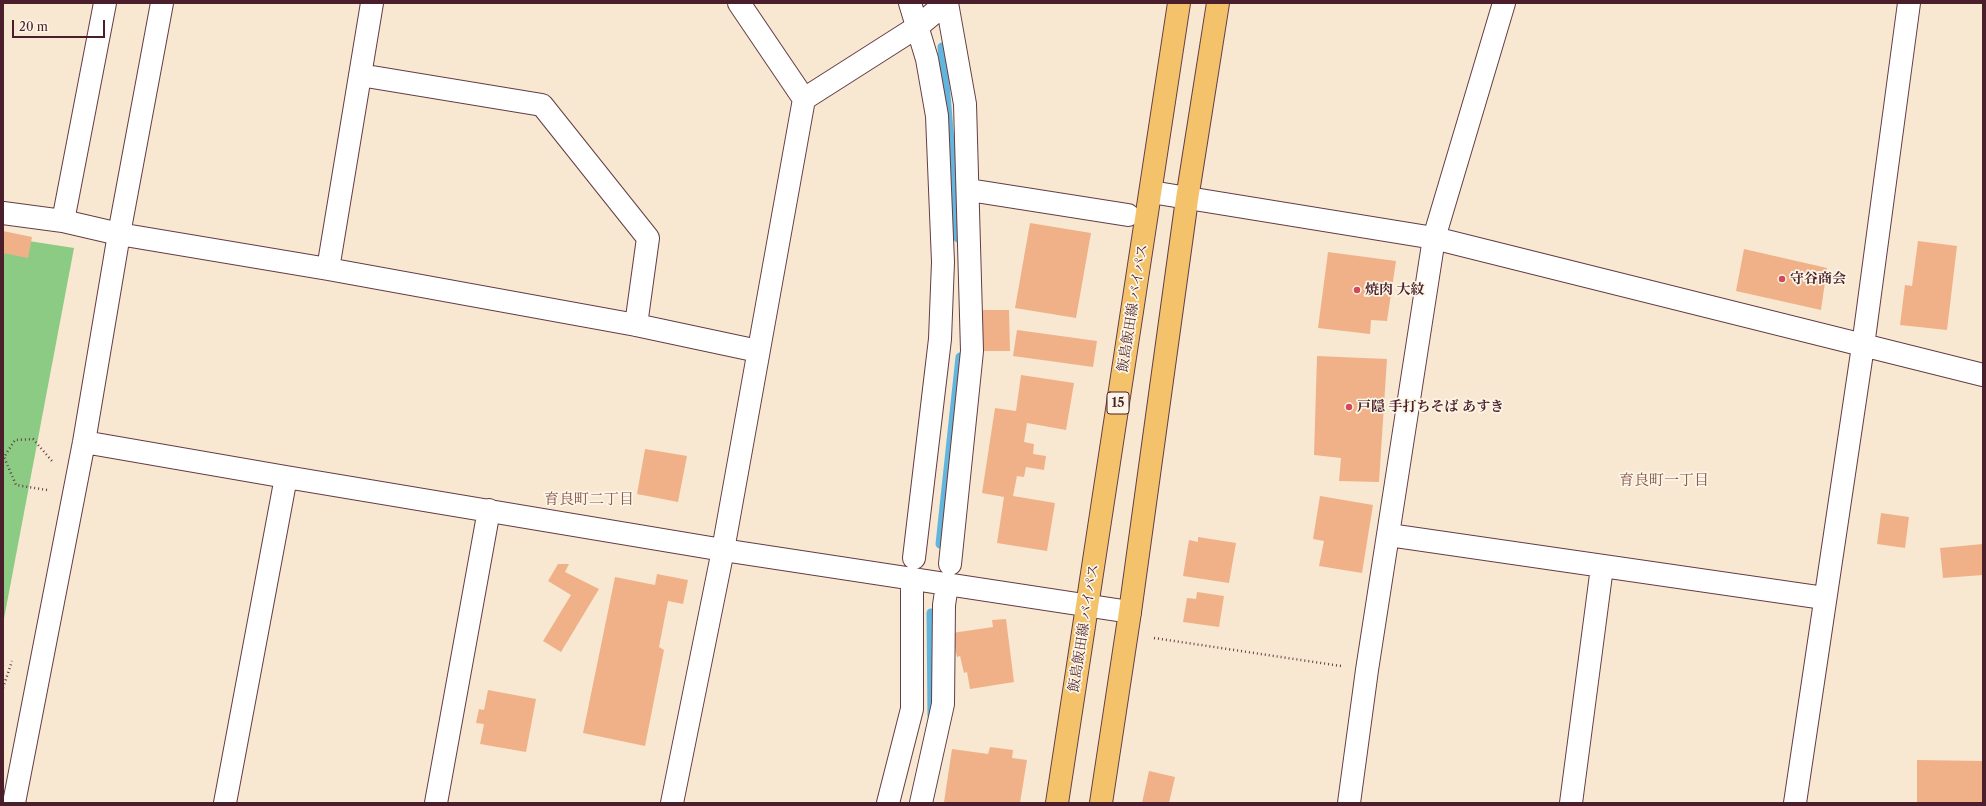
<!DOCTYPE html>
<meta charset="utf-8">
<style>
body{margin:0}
#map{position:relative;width:1986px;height:806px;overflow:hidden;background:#f8e8d2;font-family:"Libre Caslon Text",serif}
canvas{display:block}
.frame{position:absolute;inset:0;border:4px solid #4a1f2b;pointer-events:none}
.scale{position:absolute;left:12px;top:20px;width:93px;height:18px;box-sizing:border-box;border:2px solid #4a1f2b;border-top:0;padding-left:5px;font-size:12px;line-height:14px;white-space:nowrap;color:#4a1f2b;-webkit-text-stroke:3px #fcf5e5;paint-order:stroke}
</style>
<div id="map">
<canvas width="1986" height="806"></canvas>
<div class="frame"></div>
<div class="scale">20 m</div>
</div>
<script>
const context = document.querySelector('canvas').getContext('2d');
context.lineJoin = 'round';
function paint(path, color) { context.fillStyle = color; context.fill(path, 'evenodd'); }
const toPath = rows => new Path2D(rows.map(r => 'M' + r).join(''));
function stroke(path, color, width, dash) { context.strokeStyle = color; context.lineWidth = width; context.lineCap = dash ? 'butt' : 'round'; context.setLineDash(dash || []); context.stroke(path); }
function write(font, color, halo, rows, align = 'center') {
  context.font = font + ' "Libre Caslon Text","Noto Serif JP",serif'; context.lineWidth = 3.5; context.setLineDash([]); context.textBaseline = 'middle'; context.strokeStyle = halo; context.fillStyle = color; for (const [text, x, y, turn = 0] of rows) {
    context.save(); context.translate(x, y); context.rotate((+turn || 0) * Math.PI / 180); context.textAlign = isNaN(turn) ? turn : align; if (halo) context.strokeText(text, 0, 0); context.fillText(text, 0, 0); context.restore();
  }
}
const green = toPath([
 [3,237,74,248,3,624]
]);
const stream = toPath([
 [942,47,958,238],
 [940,544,960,357],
 [931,613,932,716]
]);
const building = toPath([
 [1030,223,1091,233,1076,318,1015,308],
 [3,231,32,237,28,258,3,253],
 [1918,241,1957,246,1947,330,1900,325,1905,285,1912,286],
 [1744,249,1827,268,1821,310,1736,291],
 [1328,252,1396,261,1387,321,1371,320,1370,334,1318,328],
 [980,310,1009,310,1010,351,980,351],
 [1017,330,1097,341,1093,367,1013,356],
 [1317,356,1387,359,1379,482,1339,481,1341,458,1314,455],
 [1021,375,1074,383,1066,430,1027,423,1024,442,1034,444,1033,454,1046,456,1044,470,1026,467,1024,477,1017,476,1013,496,1055,503,1047,551,997,543,1004,497,982,493,995,408,1016,411],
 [645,449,687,456,678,502,637,494],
 [1320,496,1373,505,1362,573,1319,566,1324,541,1313,539],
 [1881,513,1909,517,1905,548,1877,544],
 [1198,537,1236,543,1229,583,1183,576,1189,540,1198,542],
 [1983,544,1983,575,1943,578,1940,548],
 [558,564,569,564,565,572,599,589,561,652,543,641,571,595,548,581],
 [657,574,688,580,683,604,668,601,659,647,664,650,645,746,583,733,615,577,655,585],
 [1197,592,1224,596,1219,627,1183,622,1187,598,1196,599],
 [1006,619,1014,682,970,689,967,672,964,673,960,656,957,657,952,633,993,627,992,620],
 [488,690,536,699,526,752,480,744,484,724,476,723,479,709,484,710],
 [990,747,1013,750,1012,758,1027,760,1020,803,944,802,952,749,988,754],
 [1917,760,1983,761,1983,803,1917,803],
 [1149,771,1175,777,1169,803,1142,803]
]);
const path = toPath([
 [47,490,16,485,4,457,15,440,33,439,52,461],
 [1154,638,1341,666],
 [3,688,12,661]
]);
const minor = toPath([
 [739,3,804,99],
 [910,3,927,59,937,116,943,262,940,339,914,558],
 [947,3,965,104,972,351,950,564],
 [360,75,542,105,648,238,636,325],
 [969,190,1128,215],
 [1151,192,1434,238,1983,375],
 [3,213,63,221,105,3],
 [63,221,119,234,328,269,636,325,758,351],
 [328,269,372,3],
 [84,442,286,477,723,550,1130,612],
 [1389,535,1824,598],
 [14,803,84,442,119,234,162,3],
 [225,803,286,477],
 [436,803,489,510],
 [672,803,723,550,804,99,917,27,946,3],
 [888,803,912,709,912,579],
 [921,803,943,704,944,605,947,585],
 [1349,803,1367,670,1434,238,1504,3],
 [1571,803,1602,567],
 [1795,803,1863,346,1909,3]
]);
const major = toPath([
 [1057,803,1179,3],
 [1101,803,1130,612,1187,199,1218,3]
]);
const markers = [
 [1782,279,4,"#d1495b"],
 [1357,290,4,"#d1495b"],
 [1349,407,4,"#d1495b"]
];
const shields = [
 [1118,403,22]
];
const shieldNames = [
 ["15",1118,403]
];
const poiNames = [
 ["守谷商会",1790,279],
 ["焼肉 大紋",1365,290],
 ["戸隠 手打ちそば あすき",1357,407]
];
const streetNames = [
 ["飯島飯田線 バイパス",1133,308,-81],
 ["飯島飯田線 バイパス",1084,628,-81]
];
const neighbourhoodNames = [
 ["育良町一丁目",1664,481],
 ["育良町二丁目",589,500]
];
paint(green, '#8ccb83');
stroke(stream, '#62b6de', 9);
paint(building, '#f0b189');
stroke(minor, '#643d44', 24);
stroke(major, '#643d44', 24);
stroke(path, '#643d44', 2.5, [1, 3]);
stroke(minor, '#fff', 22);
stroke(major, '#f3c26a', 22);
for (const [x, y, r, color] of markers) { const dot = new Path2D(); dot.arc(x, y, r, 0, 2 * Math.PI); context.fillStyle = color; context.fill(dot); stroke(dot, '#fcf5e5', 1.5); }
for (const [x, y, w] of shields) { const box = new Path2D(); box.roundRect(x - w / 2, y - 11, w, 22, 3); context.fillStyle = '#fcf5e5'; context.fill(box); stroke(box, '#4a1f2b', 1); }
write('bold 13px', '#4a1f2b', null, shieldNames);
write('bold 14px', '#4a1f2b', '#fcf5e5', poiNames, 'left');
write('14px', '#4a1f2b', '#fcf5e5', streetNames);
write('15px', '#84524c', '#fcf5e5', neighbourhoodNames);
</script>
